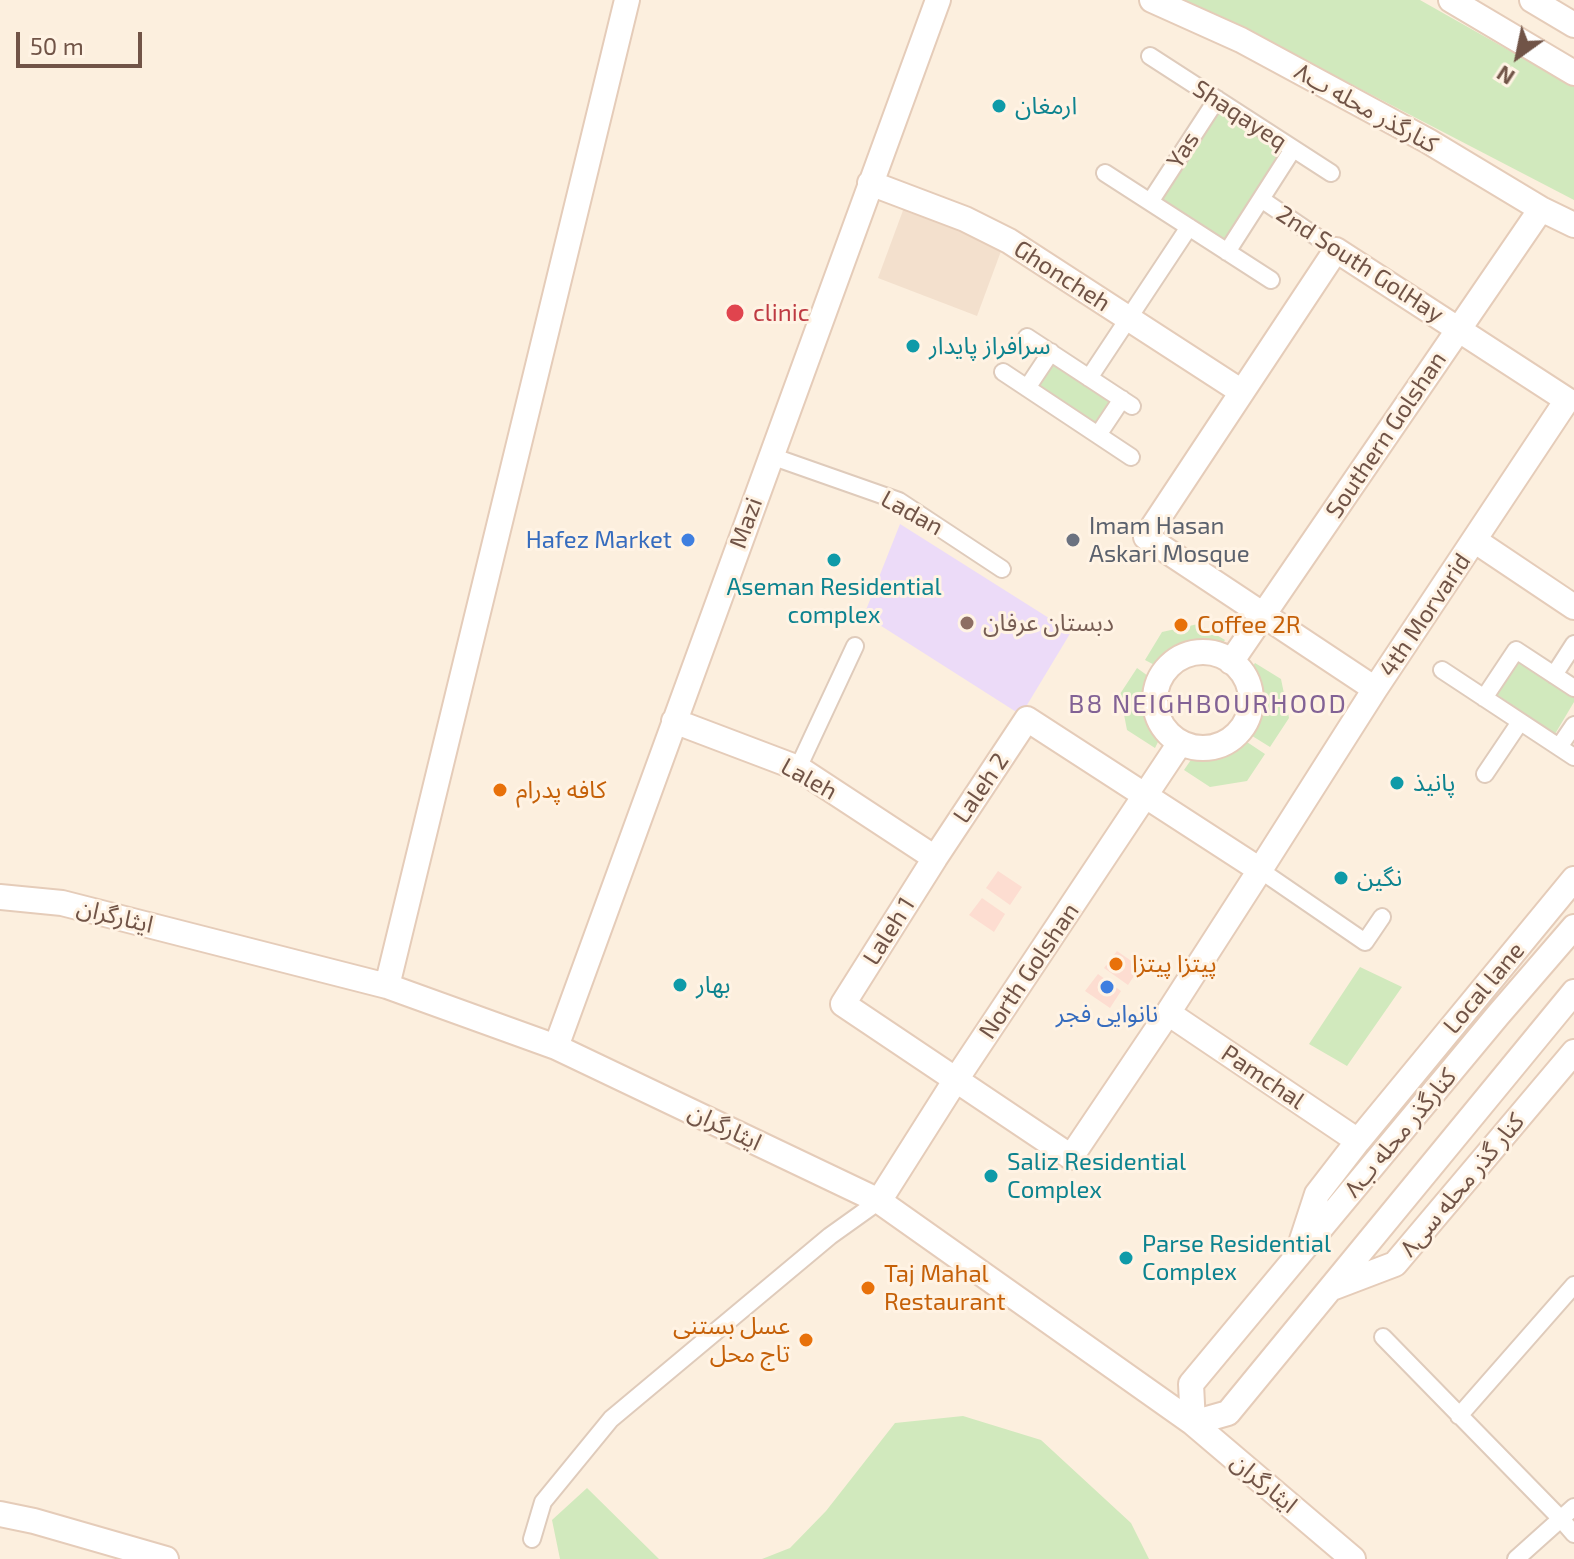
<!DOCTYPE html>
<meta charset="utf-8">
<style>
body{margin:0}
#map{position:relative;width:1574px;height:1559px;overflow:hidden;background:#fcefde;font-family:"Exo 2",sans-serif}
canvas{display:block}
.north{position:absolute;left:1478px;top:16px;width:80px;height:80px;-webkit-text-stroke:6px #fff3e4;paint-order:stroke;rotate:213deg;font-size:22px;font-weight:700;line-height:32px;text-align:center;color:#715447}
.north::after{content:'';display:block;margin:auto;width:28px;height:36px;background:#715447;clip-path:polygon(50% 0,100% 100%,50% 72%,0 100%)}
.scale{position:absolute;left:16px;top:32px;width:126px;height:36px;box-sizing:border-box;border:4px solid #715447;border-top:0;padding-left:10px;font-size:24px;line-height:28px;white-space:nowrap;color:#715447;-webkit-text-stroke:6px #fff3e4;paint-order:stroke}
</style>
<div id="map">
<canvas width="1574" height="1559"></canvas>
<div class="north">N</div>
<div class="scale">50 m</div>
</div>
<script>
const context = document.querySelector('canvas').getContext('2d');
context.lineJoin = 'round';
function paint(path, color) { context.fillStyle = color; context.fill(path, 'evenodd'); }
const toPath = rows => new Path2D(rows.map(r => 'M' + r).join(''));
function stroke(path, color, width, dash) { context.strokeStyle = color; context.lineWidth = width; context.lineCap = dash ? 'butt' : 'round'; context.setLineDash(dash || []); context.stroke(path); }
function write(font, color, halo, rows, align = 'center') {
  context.font = font + ' "Exo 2","Noto Sans Arabic",sans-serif'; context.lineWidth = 6; context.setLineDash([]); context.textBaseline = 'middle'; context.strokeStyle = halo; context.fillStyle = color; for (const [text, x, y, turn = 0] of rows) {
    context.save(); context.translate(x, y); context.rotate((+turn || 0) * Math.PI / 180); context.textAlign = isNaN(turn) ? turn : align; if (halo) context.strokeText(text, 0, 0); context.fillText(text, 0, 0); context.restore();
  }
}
const residential = toPath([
 [905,205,1004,243,977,316,878,278]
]);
const commercial = toPath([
 [998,871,1022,887,1010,905,986,888],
 [982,898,1005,914,994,932,969,915],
 [1117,951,1140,967,1128,985,1104,968],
 [1098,974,1121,991,1110,1008,1085,991]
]);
const education = toPath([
 [900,524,1071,632,1021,715,864,615]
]);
const green = toPath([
 [1180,0,1420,0,1574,87,1574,200,1241,27],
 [1218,107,1284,150,1224,242,1158,199],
 [1052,357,1115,399,1096,430,1032,388],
 [1198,624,1225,640,1218,651,1206,649,1190,652,1174,659,1164,670,1145,660,1162,632],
 [1518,659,1574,695,1574,702,1555,734,1496,694],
 [1255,663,1281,679,1289,718,1270,747,1249,734,1255,725,1260,709,1259,693,1247,674],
 [1137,668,1155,681,1152,687,1150,704,1153,720,1162,734,1155,748,1127,730,1120,694],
 [1244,740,1265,754,1247,781,1210,787,1184,770,1197,751,1220,757,1234,751],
 [1360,967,1402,987,1347,1066,1309,1044],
 [963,1416,1041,1440,1131,1523,1149,1559,762,1559,790,1548,826,1511,895,1423],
 [587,1488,659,1559,560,1559,552,1520]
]);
const street = toPath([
 [1150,56,1331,173],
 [1105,173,1271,280],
 [1261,199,1336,250],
 [1150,202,1217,99],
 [1227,252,1293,149],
 [1027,337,1132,406],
 [1003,372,1131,457],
 [1089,378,1189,227],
 [1027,388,1051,352],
 [1098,435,1122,399],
 [771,456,899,501,1002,569],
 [1442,670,1574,757],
 [1554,675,1574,644],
 [1484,698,1516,650,1574,688],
 [1559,747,1574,725],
 [798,768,855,646],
 [1485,774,1520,722],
 [1260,870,1365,942,1382,917],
 [1383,1337,1561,1519,1574,1534],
 [1459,1416,1574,1285],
 [532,1539,543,1502,611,1419,830,1236,879,1201],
 [1516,1559,1574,1507]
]);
const secondary = toPath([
 [1152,0,1241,40,1428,141,1541,209,1574,225],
 [1451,0,1574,73],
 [1532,0,1574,25],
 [870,183,965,219,1009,241,1242,392],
 [1474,540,1574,607],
 '1155 700a48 48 0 1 1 96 0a48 48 0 1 1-96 0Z',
 [1231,662,1541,209],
 [674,721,798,768,935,858],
 [1260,870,1027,719,935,858,843,1004,1071,1157,1168,1013,1260,870,1375,689,1567,400,1336,250,1146,537,1375,689],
 [0,897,62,903,387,986,556,1047,879,1201,1193,1423,1353,1559],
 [1574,927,1498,1015,1191,1384,1193,1423,1228,1413,1574,992],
 [387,986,627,0],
 [1168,1013,1358,1141],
 [556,1047,938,0],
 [879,1201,955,1081,1180,743],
 [1301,1243,1317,1194,1358,1141,1574,879],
 [1332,1288,1395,1264,1574,1052],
 [0,1514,34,1521,166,1559]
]);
const markers = [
 [999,106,8,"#0f9aa8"],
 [735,313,10,"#e0444e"],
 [913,346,8,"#0f9aa8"],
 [688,540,8,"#3f7fe0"],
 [1073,540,8,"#6b7280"],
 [834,560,8,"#0f9aa8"],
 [967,623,8,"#8d6e63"],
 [1181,625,8,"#e8710a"],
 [1397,783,8,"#0f9aa8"],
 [500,790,8,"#e8710a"],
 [1341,878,8,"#0f9aa8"],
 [1116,964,8,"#e8710a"],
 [680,985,8,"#0f9aa8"],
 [1107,987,8,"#3f7fe0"],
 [991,1176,8,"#0f9aa8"],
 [1126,1258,8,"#0f9aa8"],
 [868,1288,8,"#e8710a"],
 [806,1340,8,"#e8710a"]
];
const cultureNames = [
 ["ارمغان",1015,106],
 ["سرافراز پایدار",929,346],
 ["Aseman Residential",834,587,"center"],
 ["complex",834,615,"center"],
 ["پانیذ",1413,783],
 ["نگین",1357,878],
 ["بهار",696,985],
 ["Saliz Residential",1007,1162],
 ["Complex",1007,1190],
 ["Parse Residential",1142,1244],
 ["Complex",1142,1272]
];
const streetNames = [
 ["کنارگذر محله ب۸",1366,108,29],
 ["Shaqayeq",1240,115,33],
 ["Yas",1183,150,-57],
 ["2nd South GolHay",1360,264,33],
 ["Ghoncheh",1062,276,33],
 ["Southern Golshan",1386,435,-56],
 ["Ladan",912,513,29],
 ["Mazi",746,523,-70],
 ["4th Morvarid",1425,615,-56],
 ["Laleh",809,779,29],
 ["Laleh 2",981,788,-56],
 ["ایثارگران",115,916,14],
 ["Laleh 1",889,931,-58],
 ["North Golshan",1029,971,-56],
 ["Local lane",1484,988,-50],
 ["Pamchal",1263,1077,34],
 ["ایثارگران",725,1127,26],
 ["کنارگذر محله ب۸",1400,1133,-50],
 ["کنار گذر محله سی۸",1462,1185,-50],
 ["ایثارگران",1264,1483,40]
];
const healthNames = [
 ["clinic",753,313]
];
const worshipNames = [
 ["Imam Hasan",1089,526],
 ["Askari Mosque",1089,554]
];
const shopNames = [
 ["Hafez Market",672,540],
 ["نانوایی فجر",1107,1014,"center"]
];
const educationNames = [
 ["دبستان عرفان",983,623]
];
const foodNames = [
 ["Coffee 2R",1197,625],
 ["کافه پدرام",516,790],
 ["پیتزا پیتزا",1132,964],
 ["Taj Mahal",884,1274],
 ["Restaurant",884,1302],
 ["عسل بستنی",790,1326,"right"],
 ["تاج محل",790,1354,"right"]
];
const neighbourhoodNames = [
 ["B8 NEIGHBOURHOOD",1208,704]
];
paint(residential, '#f3e0cd');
paint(commercial, '#fdddd1');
paint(education, '#ecdbf8');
paint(green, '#d1e9bd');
stroke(street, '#dfcbbb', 20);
stroke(secondary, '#e5ccb9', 28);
stroke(street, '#fff', 16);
stroke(secondary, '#fff', 24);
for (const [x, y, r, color] of markers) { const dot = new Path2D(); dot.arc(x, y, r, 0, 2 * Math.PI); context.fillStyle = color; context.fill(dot); stroke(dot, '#fff3e4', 3); }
write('24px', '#0d838f', '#fff3e4', cultureNames, 'left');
write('24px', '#715447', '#fff3e4', streetNames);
write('24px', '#be3a42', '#fff3e4', healthNames, 'left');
write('24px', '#5b616d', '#fff3e4', worshipNames, 'left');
write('24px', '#366cbe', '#fff3e4', shopNames, 'right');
write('24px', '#785e54', '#fff3e4', educationNames, 'left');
write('24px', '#c56008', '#fff3e4', foodNames, 'left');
context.letterSpacing = '2px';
write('26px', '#826295', '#fff3e4', neighbourhoodNames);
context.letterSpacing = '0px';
</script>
